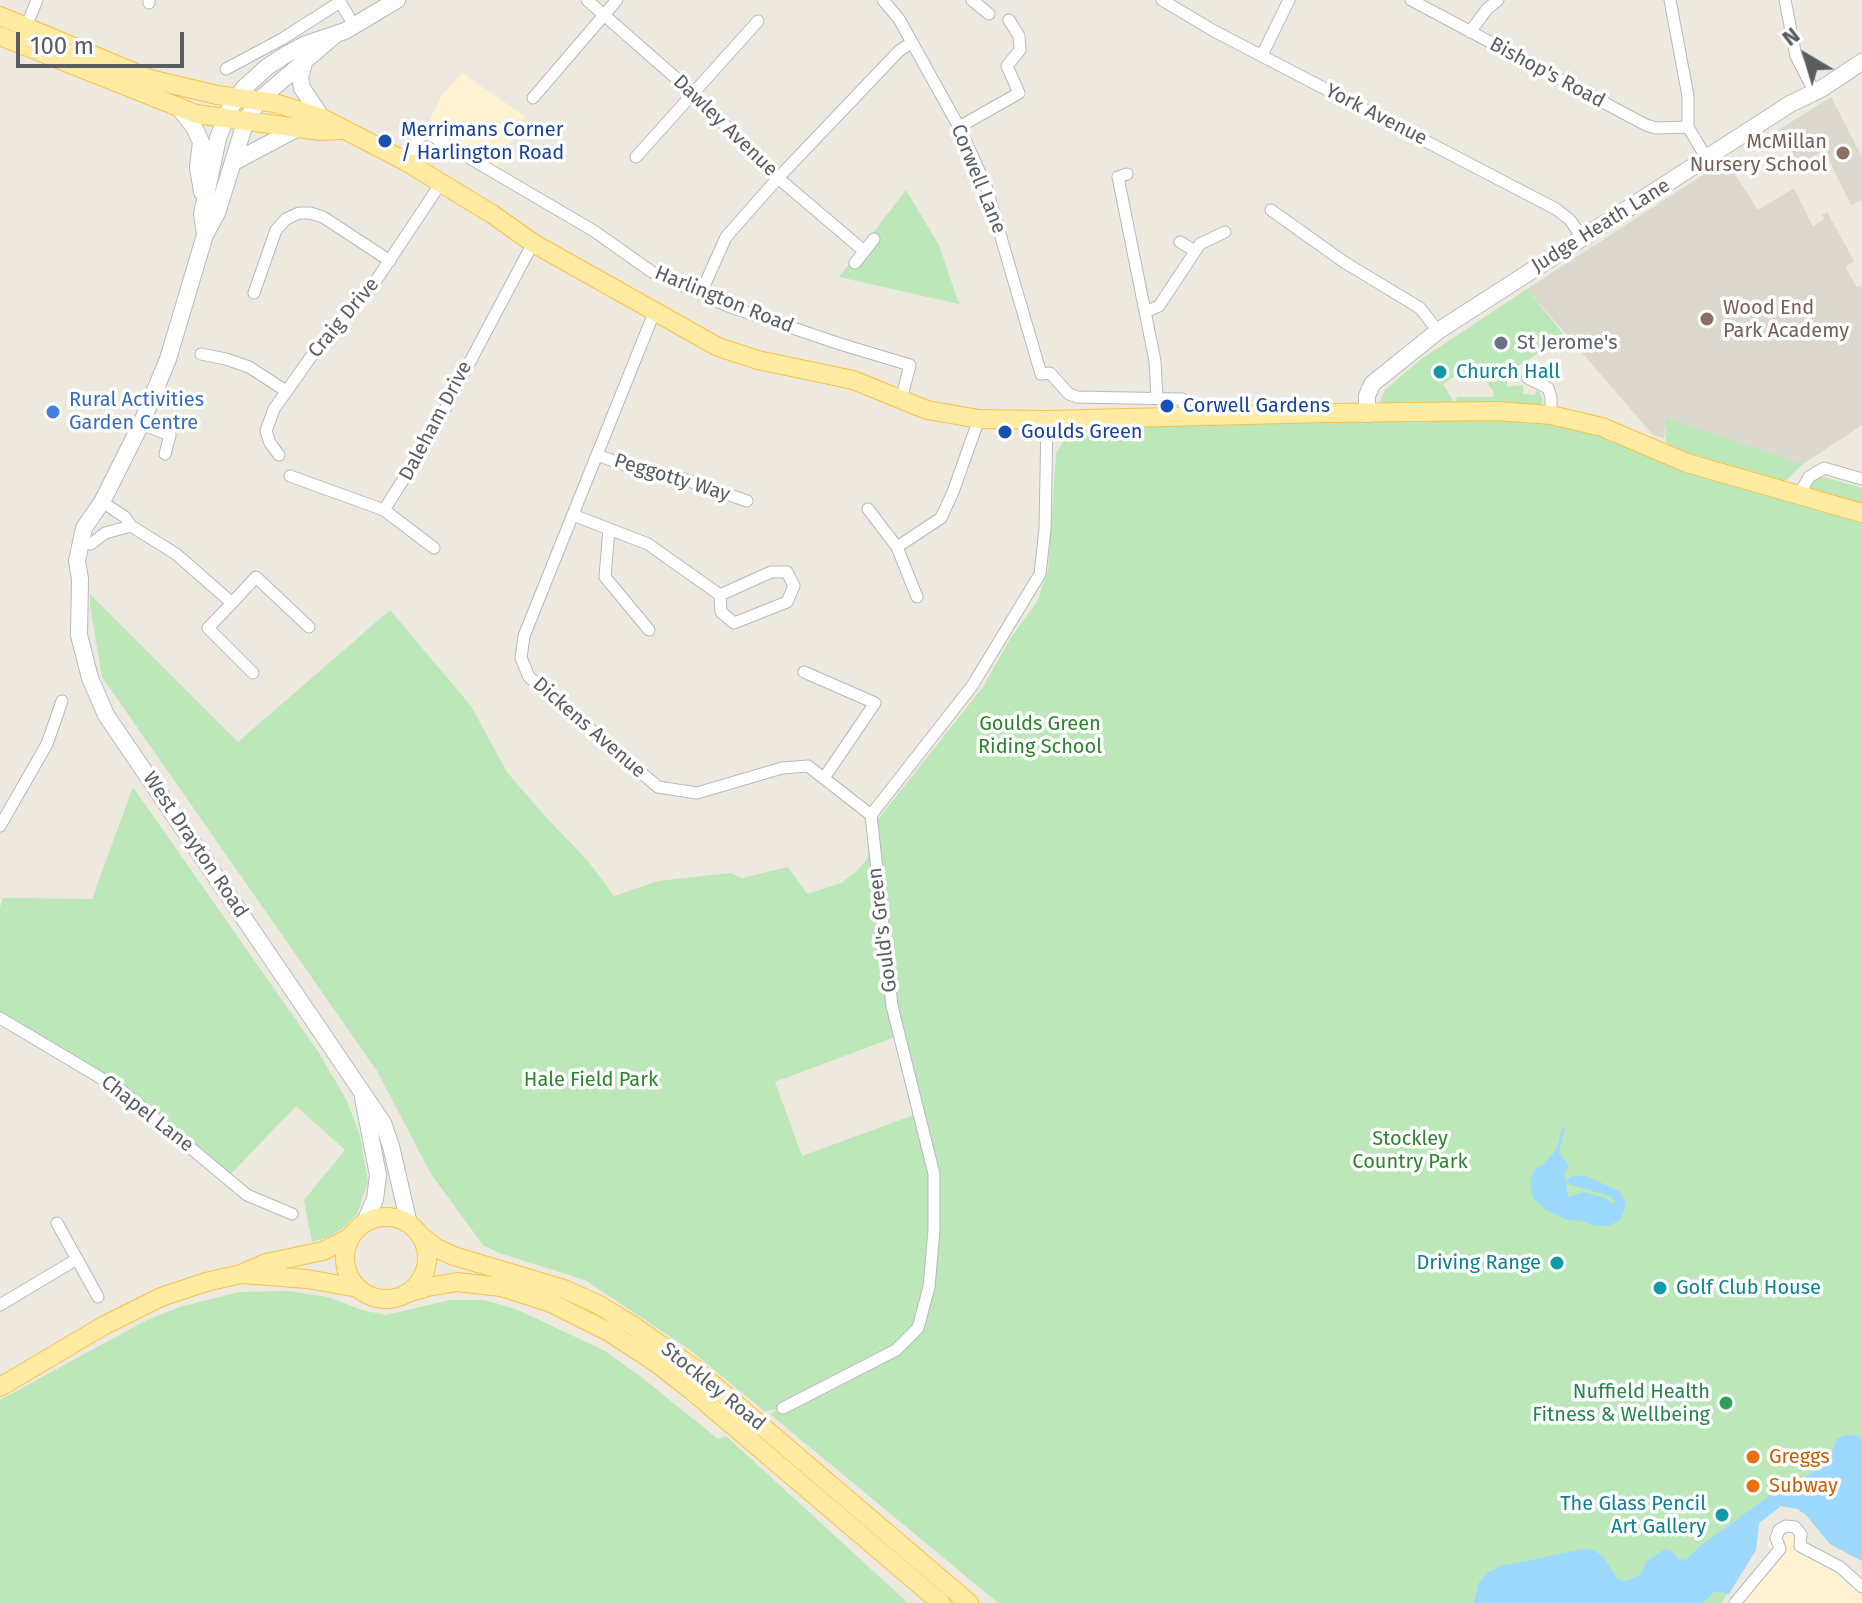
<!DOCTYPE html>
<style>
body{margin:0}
#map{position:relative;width:1862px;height:1603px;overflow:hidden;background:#ede9df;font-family:"Fira Sans",sans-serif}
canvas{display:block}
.north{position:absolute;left:1766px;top:16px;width:80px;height:80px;-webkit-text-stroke:6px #fff;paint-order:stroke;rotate:322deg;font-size:22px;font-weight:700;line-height:32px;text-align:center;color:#585d62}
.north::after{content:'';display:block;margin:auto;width:28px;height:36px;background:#585d62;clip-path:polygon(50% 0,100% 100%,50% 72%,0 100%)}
.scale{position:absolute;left:16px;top:32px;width:168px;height:36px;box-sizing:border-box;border:4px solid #585d62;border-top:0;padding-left:10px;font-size:24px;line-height:28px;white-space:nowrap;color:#585d62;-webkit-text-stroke:6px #fff;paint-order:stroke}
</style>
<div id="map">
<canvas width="1862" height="1603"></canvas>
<div class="north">N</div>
<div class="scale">100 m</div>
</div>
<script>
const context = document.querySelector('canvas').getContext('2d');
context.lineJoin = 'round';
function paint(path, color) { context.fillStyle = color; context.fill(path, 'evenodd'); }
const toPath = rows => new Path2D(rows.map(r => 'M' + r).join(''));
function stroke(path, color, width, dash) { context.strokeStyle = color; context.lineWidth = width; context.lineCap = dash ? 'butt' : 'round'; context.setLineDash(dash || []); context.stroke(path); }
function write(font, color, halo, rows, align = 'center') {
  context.font = font + ' "Fira Sans",sans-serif'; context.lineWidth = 7; context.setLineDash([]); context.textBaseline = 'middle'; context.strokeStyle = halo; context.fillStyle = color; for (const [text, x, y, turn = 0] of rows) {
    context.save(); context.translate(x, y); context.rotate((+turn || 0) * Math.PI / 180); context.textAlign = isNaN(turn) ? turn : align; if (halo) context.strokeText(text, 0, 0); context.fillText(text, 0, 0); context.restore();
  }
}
const commercial = toPath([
 [462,73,525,116,496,168,426,128,442,95],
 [1792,1524,1802,1548,1862,1586,1862,1603,1732,1603,1773,1553,1768,1546,1771,1531,1777,1525]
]);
const education = toPath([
 [1831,97,1862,157,1862,200,1851,205,1824,150,1795,167,1777,131],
 [1726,160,1758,210,1794,188,1813,227,1824,219,1822,215,1827,212,1854,261,1845,267,1857,287,1862,285,1862,425,1803,464,1667,419,1664,438,1653,435,1527,289]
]);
const green = toPath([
 [906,190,939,245,959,304,839,277],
 [1527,289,1565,336,1506,374,1507,387,1523,385,1523,394,1535,395,1536,390,1539,391,1543,401,1538,408,1385,404,1380,401,1385,390,1420,360],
 [1472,365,1476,370,1478,370,1494,392,1493,397,1457,397,1455,404,1443,384],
 [1528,413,1794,498,1862,523,1862,1561,1830,1544,1805,1514,1797,1509,1781,1506,1759,1523,1756,1550,1721,1603,998,1603,770,1414,779,1409,764,1411,689,1349,585,1280,499,1253,483,1245,431,1174,377,1071,102,677,90,605,90,594,238,742,390,610,471,706,507,772,542,813,588,861,614,896,658,881,731,873,742,878,788,867,807,894,841,883,856,872,867,859,874,824,983,687,1010,639,1037,602,1048,570,1056,453,1069,434,1071,419],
 [898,1036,919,1113,802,1156,775,1082],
 [1666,418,1803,464,1781,485,1716,466,1666,445],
 [1820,476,1862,488,1862,512,1809,492,1813,480],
 [133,787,319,1053,347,1101,360,1136,368,1182,357,1214,342,1229,326,1238,312,1242,304,1200,345,1150,296,1106,227,1178,121,1090,0,1018,0,907,3,898,92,899],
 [288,1291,328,1297,362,1310,386,1315,450,1300,484,1300,518,1310,605,1351,640,1376,718,1439,726,1436,908,1603,0,1603,0,1400,147,1320,180,1307,239,1292]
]);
const water = toPath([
 [1562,1127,1565,1128,1559,1152,1569,1166,1564,1173,1568,1197,1584,1192,1605,1198,1613,1204,1616,1202,1610,1196,1568,1184,1566,1181,1572,1176,1586,1176,1619,1191,1626,1202,1621,1219,1609,1226,1594,1226,1583,1221,1567,1220,1546,1210,1533,1198,1530,1187,1532,1175,1537,1167,1541,1166,1553,1154,1558,1145],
 [1844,1435,1859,1436,1862,1441,1862,1561,1830,1544,1805,1514,1797,1509,1781,1506,1759,1523,1756,1550,1729,1594,1715,1591,1703,1603,1474,1603,1479,1582,1489,1572,1501,1566,1584,1549,1594,1550,1603,1557,1618,1579,1626,1581,1640,1575,1646,1562,1665,1549,1672,1551,1678,1559,1686,1560,1699,1547,1787,1483,1806,1477,1819,1467,1832,1451,1837,1439]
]);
const street = toPath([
 [149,0,149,3],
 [339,0,355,27],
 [587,0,694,94,778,178,864,251],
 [883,0,899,19,959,127,986,186,1041,374,1050,373,1069,394,1077,397,1182,399,1187,415],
 [972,0,989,14],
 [1162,0,1214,31,1556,209,1570,220,1583,239],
 [1411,0,1646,125,1656,128,1688,127],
 [1670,0,1688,96,1688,127,1707,159],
 [1785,0,1796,56,1814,91],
 [26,27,37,0],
 [1470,32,1487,9,1498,0],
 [1262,55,1289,0],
 [226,69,282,39,340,2],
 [533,98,617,0],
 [959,127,1019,93,1007,66,1020,50,1019,36,1009,20],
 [636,157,758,21],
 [405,161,418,139,425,134,432,136,594,231,652,272,728,306,840,344,910,365,901,400],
 [1127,174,1118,177,1155,361,1157,398],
 [1271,210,1344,262,1420,308,1438,331],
 [1180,242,1195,251],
 [855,263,874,239],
 [254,293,276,230,286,219,299,213,310,213,323,217,390,261],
 [701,293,726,237,778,178,899,51,911,43],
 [1145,312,1159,306,1200,244,1225,232],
 [654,313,524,636,521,658,529,677,658,787,697,793,782,768,808,766,871,815],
 [201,354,226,359,249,367,286,391],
 [1528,378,1548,388,1551,397,1551,415],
 [141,424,170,435,165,454],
 [279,455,270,443,266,431,274,409,320,344,371,288,441,183],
 [597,455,649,474,675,476,747,501],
 [290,476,384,510,429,439,533,243],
 [1799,495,1809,477,1824,468,1862,479],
 [102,502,125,517,131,526,176,554,232,603,256,577,309,627],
 [868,509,897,547],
 [384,510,434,548],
 [573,515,648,544,720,595,721,612,734,623,787,602,794,586,787,572,771,572,720,595],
 [609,529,605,577,649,630],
 [91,544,105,533,131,526],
 [917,597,897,547,941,518,953,492,979,419],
 [232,603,208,628,253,673],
 [804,672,875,703,824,778],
 [0,826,47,744,62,701],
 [0,1018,121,1090,247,1195,292,1214],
 [57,1223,98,1297],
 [0,1305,77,1259],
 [783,1408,896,1350,918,1328,929,1287,934,1230,934,1174,892,1006,871,815,972,686,1040,574,1045,529,1047,420],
 [1800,1546,1840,1567,1862,1587],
 [1780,1549,1776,1538,1779,1530,1786,1526,1795,1527,1801,1534,1800,1546],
 [1735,1603,1780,1549]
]);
const secondary = toPath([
 [334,36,259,100,246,120,217,213,205,235,168,359,141,424,102,502,84,528,77,561,80,579,79,635,90,678,106,715,383,1123,391,1146,409,1224],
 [304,63,300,77,302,88,322,118],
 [179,108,194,127,201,142,198,167,202,192],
 [234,162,300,127],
 [205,235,202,214,218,138,229,110,243,89,267,67,287,54,306,44,345,31,397,0],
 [1367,414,1367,396,1372,384,1438,331,1790,104,1821,89,1862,62],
 [363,1098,378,1175,375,1199,364,1224]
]);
const primary = toPath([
 [0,16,150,79,217,95,275,103,322,118,405,161,492,214,533,243,718,347,758,360,853,380,927,410,979,419,1047,420,1326,413,1497,411,1551,415,1602,427,1687,463,1862,513],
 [0,36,196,114,320,131,341,130],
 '345 1258a41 41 0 1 1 82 0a41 41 0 1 1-82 0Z',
 [420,1235,436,1248,454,1256,564,1289,599,1305,632,1325,695,1369,969,1603],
 [242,1274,307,1279,358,1288],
 [408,1293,428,1287,457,1282,501,1287,551,1303,609,1332,655,1362,691,1390,941,1603],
 [0,1387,103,1326,161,1297,206,1282,241,1274,266,1263,323,1251,351,1237]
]);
const markers = [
 [385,141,8,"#1a4fb4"],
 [1843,153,8,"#8d6e63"],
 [1707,319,8,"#8d6e63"],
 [1501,343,8,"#6b7280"],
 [1440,372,8,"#0f9aa8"],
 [1167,406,8,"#1a4fb4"],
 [53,412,8,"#3f7fe0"],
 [1005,432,8,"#1a4fb4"],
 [1557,1263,8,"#0f9aa8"],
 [1660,1288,8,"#0f9aa8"],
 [1726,1403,8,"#2e9e5b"],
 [1753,1457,8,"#e8710a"],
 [1753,1486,8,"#e8710a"],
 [1722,1515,8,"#0f9aa8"]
];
const streetNames = [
 ["Bishop's Road",1547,73,28],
 ["York Avenue",1376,115,27],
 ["Dawley Avenue",725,126,44],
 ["Corwell Lane",978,179,68],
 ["Judge Heath Lane",1601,226,-32],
 ["Harlington Road",724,300,22],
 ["Craig Drive",344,318,-50],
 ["Daleham Drive",436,421,-62],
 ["Peggotty Way",672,478,17],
 ["Dickens Avenue",589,728,41],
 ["West Drayton Road",195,845,56],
 ["Gould's Green",883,930,-97],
 ["Chapel Lane",147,1114,38],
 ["Stockley Road",713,1387,39]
];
const transitNames = [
 ["Merrimans Corner",401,130],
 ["/ Harlington Road",401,153],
 ["Corwell Gardens",1183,406],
 ["Goulds Green",1021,432]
];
const educationNames = [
 ["McMillan",1827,142],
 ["Nursery School",1827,165],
 ["Wood End",1723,308,"left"],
 ["Park Academy",1723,331,"left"]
];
const worshipNames = [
 ["St Jerome's",1517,343]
];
const cultureNames = [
 ["Church Hall",1456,372],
 ["Driving Range",1541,1263,"right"],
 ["Golf Club House",1676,1288],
 ["The Glass Pencil",1706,1504,"right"],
 ["Art Gallery",1706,1527,"right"]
];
const shopNames = [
 ["Rural Activities",69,400],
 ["Garden Centre",69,423]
];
const parkNames = [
 ["Goulds Green",1040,724],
 ["Riding School",1040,747],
 ["Hale Field Park",591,1080],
 ["Stockley",1410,1139],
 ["Country Park",1410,1162]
];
const leisureNames = [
 ["Nuffield Health",1710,1392],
 ["Fitness & Wellbeing",1710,1415]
];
const foodNames = [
 ["Greggs",1769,1457],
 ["Subway",1769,1486]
];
paint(commercial, '#fff2d2');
paint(education, '#dcd8ce');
paint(green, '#bbe7b9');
paint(water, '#9dd9ff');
stroke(street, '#b5b9be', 13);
stroke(secondary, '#b5bac0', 18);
stroke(primary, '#fcc049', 20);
stroke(street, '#fff', 11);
stroke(secondary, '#fff', 16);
stroke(primary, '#ffeba2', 18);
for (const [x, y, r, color] of markers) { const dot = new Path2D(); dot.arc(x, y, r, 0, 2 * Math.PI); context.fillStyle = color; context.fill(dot); stroke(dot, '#fff', 3); }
write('20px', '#585d62', '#fff', streetNames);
write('20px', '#164399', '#fff', transitNames, 'left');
write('20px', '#785e54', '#fff', educationNames, 'right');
write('20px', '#5b616d', '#fff', worshipNames, 'left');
write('20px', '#0d838f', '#fff', cultureNames, 'left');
write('20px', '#366cbe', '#fff', shopNames, 'left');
write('20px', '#2e842e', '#fff', parkNames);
write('20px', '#27864d', '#fff', leisureNames, 'right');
write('20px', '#c56008', '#fff', foodNames, 'left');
</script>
